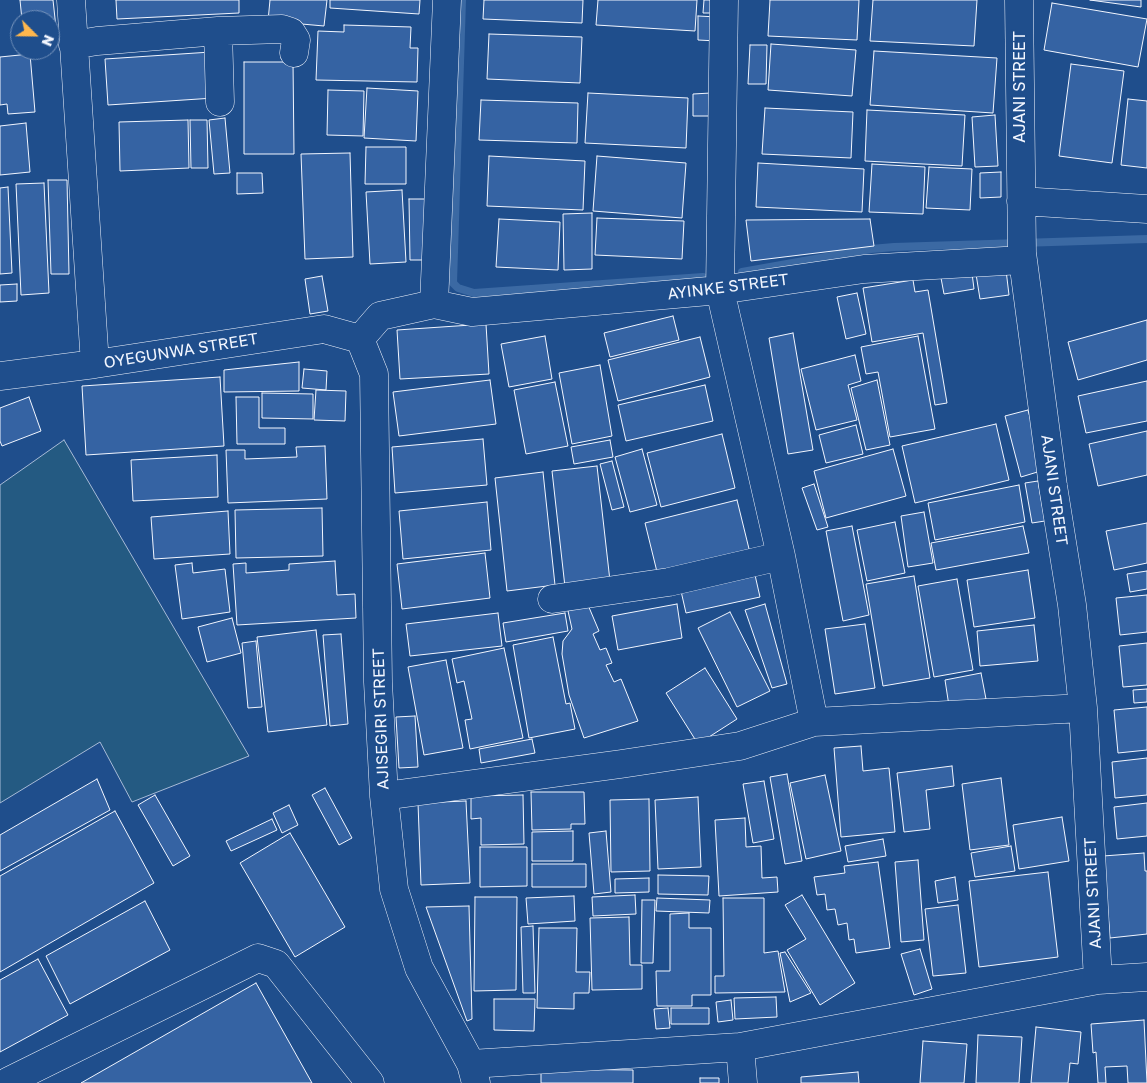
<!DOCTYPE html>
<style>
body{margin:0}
#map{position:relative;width:1147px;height:1083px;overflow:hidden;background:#1f4e8c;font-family:"Golos Text",sans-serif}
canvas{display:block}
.north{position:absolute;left:10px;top:10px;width:50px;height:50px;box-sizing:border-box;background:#1f4e8c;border:1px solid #7391ba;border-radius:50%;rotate:113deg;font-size:14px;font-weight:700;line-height:20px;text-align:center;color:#f2f6ff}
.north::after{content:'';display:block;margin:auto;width:18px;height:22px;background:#ffb74d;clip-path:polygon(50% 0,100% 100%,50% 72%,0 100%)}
</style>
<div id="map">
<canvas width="1147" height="1083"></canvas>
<div class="north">N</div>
</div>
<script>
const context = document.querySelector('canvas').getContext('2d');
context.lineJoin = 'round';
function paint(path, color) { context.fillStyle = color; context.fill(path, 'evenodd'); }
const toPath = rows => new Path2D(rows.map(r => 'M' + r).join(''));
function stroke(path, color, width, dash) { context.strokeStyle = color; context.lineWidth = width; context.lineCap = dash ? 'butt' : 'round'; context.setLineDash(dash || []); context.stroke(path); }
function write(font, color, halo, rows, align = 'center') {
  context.font = font + ' "Golos Text",sans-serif'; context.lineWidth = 4; context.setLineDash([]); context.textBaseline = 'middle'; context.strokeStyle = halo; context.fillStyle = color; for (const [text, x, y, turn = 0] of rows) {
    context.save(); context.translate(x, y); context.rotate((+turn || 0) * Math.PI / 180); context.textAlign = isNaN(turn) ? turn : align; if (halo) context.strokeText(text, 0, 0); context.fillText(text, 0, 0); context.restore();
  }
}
const green = toPath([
 [64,440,249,756,132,802,100,742,0,803,0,485,64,440]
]);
const stream = toPath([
 [462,0,453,283,458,288,474,293,703,277],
 [742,272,871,249,894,247,1147,239]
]);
const building = toPath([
 [20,0,53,0,57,37,50,38,50,20,22,20,20,0],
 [116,0,239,0,239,13,117,19,116,0],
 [270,0,327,0,324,26,268,21,270,0],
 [330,0,420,0,419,14,330,8,330,0],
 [484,0,583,0,582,23,483,19,484,0],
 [598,0,697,0,695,31,596,25,598,0],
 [704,0,719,0,719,13,703,13,704,0],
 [770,0,859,0,857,40,768,36,770,0],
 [873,0,977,0,974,46,870,41,873,0],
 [1090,0,1141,0,1141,7,1090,0],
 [1052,3,1147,19,1138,67,1044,50,1052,3],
 [698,16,718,17,717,41,698,40,698,16],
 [344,25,411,27,410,48,418,48,417,82,316,80,318,31,344,32,344,25],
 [489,34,582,37,580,83,487,79,489,34],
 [771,44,856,50,852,96,768,90,771,44],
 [750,45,767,45,766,84,748,84,750,45],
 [874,51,997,58,993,113,870,105,874,51],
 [211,52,214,98,108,105,105,59,211,52],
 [30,54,35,112,8,114,7,104,0,105,0,57,30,54],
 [244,62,293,62,294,154,244,154,244,62],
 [1071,64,1124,71,1112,163,1059,156,1071,64],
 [367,88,418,91,416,141,364,138,367,88],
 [328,90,364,91,363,136,327,135,328,90],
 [588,93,688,98,686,148,585,143,588,93],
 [711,93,712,116,693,116,693,94,711,93],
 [1128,99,1147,101,1147,168,1121,165,1128,99],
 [481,100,578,103,577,143,479,140,481,100],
 [765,108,853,112,851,158,762,154,765,108],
 [867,110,965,115,962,166,865,161,867,110],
 [995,115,998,166,975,167,972,117,995,115],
 [225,118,230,173,214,174,209,120,225,118],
 [188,120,189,168,120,171,119,122,188,120],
 [190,120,207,120,208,168,191,168,190,120],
 [26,123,30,172,0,175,0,126,26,123],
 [366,147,406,147,406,184,365,184,366,147],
 [350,153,353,257,305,259,301,154,350,153],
 [489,156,585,161,583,210,487,206,489,156],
 [597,156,686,163,682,218,593,211,597,156],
 [758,163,864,169,862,212,756,207,758,163],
 [872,164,925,167,923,214,869,212,872,164],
 [929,167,972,169,970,210,926,208,929,167],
 [1001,172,1001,197,980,198,980,173,1001,172],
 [237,173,262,173,263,193,237,194,237,173],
 [48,180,67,180,69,274,51,274,48,180],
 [44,183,49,293,21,295,16,184,44,183],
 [8,187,12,273,0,274,0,188,8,187],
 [402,190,406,262,370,264,366,192,402,190],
 [409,199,426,199,427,260,410,260,409,199],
 [592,213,592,269,564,270,563,214,592,213],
 [597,218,684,221,682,259,595,255,597,218],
 [499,219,560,222,558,270,496,267,499,219],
 [870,219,874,246,751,261,746,220,870,219],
 [1006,270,1009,295,980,299,976,274,1006,270],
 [972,273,974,289,944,294,941,278,972,273],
 [322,276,328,311,310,314,305,279,322,276],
 [913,280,915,292,928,290,947,403,935,405,923,333,872,342,863,288,913,280],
 [17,284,17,301,0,302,0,285,17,284],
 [857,293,866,334,846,339,837,297,857,293],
 [673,316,679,340,610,357,604,333,673,316],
 [1147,320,1147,360,1078,380,1068,342,1147,320],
 [486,324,489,374,400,379,397,330,486,324],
 [793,333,813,450,788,454,769,338,793,333],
 [545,336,552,379,509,387,501,344,545,336],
 [918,336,935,429,890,437,878,372,866,374,861,347,918,336],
 [700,337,710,377,618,401,608,360,700,337],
 [855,355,861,381,848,385,857,420,816,430,801,369,855,355],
 [299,362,299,391,224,392,224,370,299,362],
 [600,365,612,436,572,444,559,373,600,365],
 [304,369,327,371,326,390,302,388,304,369],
 [220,377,224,446,86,455,82,386,220,377],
 [490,380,496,424,399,436,393,392,490,380],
 [877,380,890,445,866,450,851,388,877,380],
 [1147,381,1147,421,1086,433,1078,396,1147,381],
 [555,382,568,446,526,454,514,390,555,382],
 [705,385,713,421,626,441,618,405,705,385],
 [316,390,346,391,345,421,314,420,316,390],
 [262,393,313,394,313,419,262,418,262,393],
 [29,397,41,431,2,446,0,441,0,408,29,397],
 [236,397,259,397,259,428,285,428,285,444,237,444,236,397],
 [1028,410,1044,470,1021,477,1005,416,1028,410],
 [996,424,1009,480,915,503,902,446,996,424],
 [856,425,863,454,826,463,819,435,856,425],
 [1147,431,1147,475,1098,486,1089,444,1147,431],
 [722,434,735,488,661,507,647,453,722,434],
 [483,439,487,485,395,493,392,447,483,439],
 [610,440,613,457,574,464,571,447,610,440],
 [325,446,327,499,228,503,226,450,245,450,245,459,297,457,296,447,325,446],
 [642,449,657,505,630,512,615,457,642,449],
 [893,449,906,496,826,518,814,471,893,449],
 [217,455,218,497,133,501,131,460,217,455],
 [612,461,624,507,612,510,600,464,612,461],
 [597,466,610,581,565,587,552,471,597,466],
 [543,472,555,585,507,591,495,478,543,472],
 [1038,481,1045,521,1032,523,1025,483,1038,481],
 [814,484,828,527,817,530,802,488,814,484],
 [1019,485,1025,522,935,540,928,503,1019,485],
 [737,500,751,557,659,580,645,523,737,500],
 [487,502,491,550,403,559,399,511,487,502],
 [322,508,323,556,236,558,235,510,322,508],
 [228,511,230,554,154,559,151,517,228,511],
 [924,512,933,563,908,567,901,516,924,512],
 [895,522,905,573,867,581,857,530,895,522],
 [1147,523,1147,563,1114,570,1106,531,1147,523],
 [852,526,869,615,843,621,826,531,852,526],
 [1023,526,1029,553,936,570,931,543,1023,526],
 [485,553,490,598,402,609,397,564,485,553],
 [335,561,337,595,355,594,356,618,237,625,233,564,246,563,246,573,289,570,289,564,335,561],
 [192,563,193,573,225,569,230,612,182,619,175,565,192,563],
 [1028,570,1035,618,974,627,967,580,1028,570],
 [1147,571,1147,589,1130,592,1127,574,1147,571],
 [755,575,760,597,686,613,681,591,755,575],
 [914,576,930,678,883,686,866,584,914,576],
 [957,579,973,670,934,677,918,586,957,579],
 [1147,595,1147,632,1120,635,1116,598,1147,595],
 [677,604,682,638,618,650,612,616,677,604],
 [765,604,787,684,772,688,745,610,765,604],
 [588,605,599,631,593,634,600,650,606,648,612,663,606,665,614,682,621,679,638,721,584,738,569,695,562,654,563,641,572,629,568,611,588,605],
 [730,612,770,691,737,707,698,628,730,612],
 [498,613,502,646,410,656,406,624,498,613],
 [565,613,568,631,506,642,503,623,565,613],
 [232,618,241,653,207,662,198,627,232,618],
 [865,624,875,688,835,694,825,629,865,624],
 [1034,625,1038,661,980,666,977,631,1034,625],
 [316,630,327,725,268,732,257,637,316,630],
 [341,634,348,724,330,726,323,635,341,634],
 [553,637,566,704,570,703,575,729,529,738,513,645,553,637],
 [256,641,262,707,248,708,242,643,256,641],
 [1147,643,1147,685,1123,687,1119,646,1147,643],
 [504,648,523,738,470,749,465,720,472,719,464,681,457,683,452,659,504,648],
 [446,660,463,748,424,755,408,667,446,660],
 [705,668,737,719,698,744,666,693,705,668],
 [981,673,986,699,949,706,945,680,981,673],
 [1147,689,1147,702,1134,703,1133,690,1147,689],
 [1147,707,1147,750,1118,753,1114,710,1147,707],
 [415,716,418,767,399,768,396,717,415,716],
 [532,739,535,753,481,763,479,749,532,739],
 [861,746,863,771,889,768,895,832,841,837,834,748,861,746],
 [1147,758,1147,795,1115,798,1112,762,1147,758],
 [952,766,954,786,926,790,930,829,904,832,897,773,952,766],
 [787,774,802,861,785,864,770,777,787,774],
 [825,775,841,851,806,859,790,783,825,775],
 [1001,778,1009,845,970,850,962,784,1001,778],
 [97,779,110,810,0,871,0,835,97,779],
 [764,781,774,839,753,843,743,784,764,781],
 [325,788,352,838,339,845,312,795,325,788],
 [531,792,584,792,585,824,571,824,571,829,532,830,531,792],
 [155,795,190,856,173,866,138,805,155,795],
 [523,795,524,844,481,845,481,818,471,819,471,796,523,795],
 [698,797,701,867,658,869,655,800,698,797],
 [649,799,650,871,611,872,610,800,649,799],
 [466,801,470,883,421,885,418,803,466,801],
 [1147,803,1147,836,1117,839,1114,807,1147,803],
 [289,805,298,825,282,833,273,813,289,805],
 [115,811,154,883,0,972,0,876,115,811],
 [1062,817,1069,861,1019,869,1013,825,1062,817],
 [745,818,746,847,761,846,762,878,777,877,778,892,719,896,715,820,745,818],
 [272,819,277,830,231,851,226,841,272,819],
 [573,831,573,861,532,861,532,832,573,831],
 [606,831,611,892,594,894,589,833,606,831],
 [290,833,345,927,295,957,240,863,290,833],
 [883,839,886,856,848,862,845,846,883,839],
 [1011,846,1015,871,975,877,971,853,1011,846],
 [480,847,527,847,527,886,480,887,480,847],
 [1144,853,1145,871,1147,871,1147,934,1110,938,1103,856,1144,853],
 [918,860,924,940,901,942,895,862,918,860],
 [878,862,890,948,856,953,854,939,849,940,847,923,838,925,835,909,827,910,825,894,817,895,814,877,845,873,844,866,878,862],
 [532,864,586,864,586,887,532,887,532,864],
 [1048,872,1058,957,979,967,969,881,1048,872],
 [658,875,709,876,708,895,658,894,658,875],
 [955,877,958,900,938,903,935,881,955,877],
 [649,878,649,892,615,893,615,879,649,878],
 [635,895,636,914,593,916,592,897,635,895],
 [802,895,855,983,820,1005,787,950,806,939,785,905,802,895],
 [574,896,575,921,528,924,526,898,574,896],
 [475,897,517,897,516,990,474,991,475,897],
 [657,898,710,900,709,913,656,911,657,898],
 [723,898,764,898,764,953,778,951,785,992,715,993,715,976,724,976,723,898],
 [642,900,655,900,653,963,641,963,642,900],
 [145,901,170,950,70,1004,46,956,145,901],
 [958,905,966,973,933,976,925,909,958,905],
 [469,906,472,1019,467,1021,426,907,469,906],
 [689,913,689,928,711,928,711,995,692,995,692,1006,657,1006,656,971,670,971,670,914,689,913],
 [629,917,630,965,642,965,642,989,592,990,590,918,629,917],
 [533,926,535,993,523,993,521,927,533,926],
 [539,928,577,928,576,972,590,972,589,993,574,993,574,1009,537,1008,539,928],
 [920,949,932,989,914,995,901,954,920,949],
 [785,952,811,993,790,1002,780,953,785,952],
 [38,959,68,1015,0,1052,0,980,38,959],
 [256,983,312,1083,81,1083,256,983],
 [776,997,777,1017,735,1019,734,998,776,997],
 [494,999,535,999,534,1031,494,1030,494,999],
 [731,1000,733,1020,718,1022,716,1002,731,1000],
 [668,1008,670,1028,656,1029,654,1009,668,1008],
 [671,1008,709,1008,709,1024,671,1024,671,1008],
 [1144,1020,1147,1083,1128,1083,1127,1066,1105,1067,1106,1083,1098,1083,1096,1052,1093,1053,1091,1024,1144,1020],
 [1036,1027,1081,1032,1078,1064,1070,1063,1068,1083,1031,1083,1036,1027],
 [978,1035,1022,1037,1019,1083,976,1083,978,1035],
 [923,1041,967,1044,964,1083,920,1083,923,1041],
 [541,1069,633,1070,633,1083,541,1083,541,1069],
 [858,1072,859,1083,801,1083,801,1077,858,1072],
 [700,1078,719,1078,719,1083,700,1083,700,1078]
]);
const minor = toPath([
 [71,0,95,364],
 [724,0,720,290,781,556,814,722],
 [1019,0,1022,253,1053,486,1072,605,1083,708,1098,980],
 [218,31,220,102],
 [73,45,97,41,218,31,282,29,291,32,296,40,294,53],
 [1021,201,1147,209],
 [434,304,447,0],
 [360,339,374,374,378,682,384,796,394,889,419,968,471,1064,476,1083],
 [360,339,380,316,434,304,472,312,720,290,864,269,1022,260],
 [0,376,95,364,324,329,360,339],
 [552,599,669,582,781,556],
 [384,796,621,764,740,746,814,722,1083,708],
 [740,1047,743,1083],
 [471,1064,740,1047,1098,980,1147,977],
 [9,1081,258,958,276,964,370,1083]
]);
const streetNames = [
 ["AJANI STREET",1020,87,-90],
 ["AYINKE STREET",728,287,-7],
 ["OYEGUNWA STREET",181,351,-9],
 ["AJANI STREET",1054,490,82],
 ["AJISEGIRI STREET",381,719,-92],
 ["AJANI STREET",1093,893,-93]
];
paint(green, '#245a82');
stroke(green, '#a8bbd7', 1);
stroke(stream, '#3b69a3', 8);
paint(building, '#3563a3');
stroke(building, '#f2f6ff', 1);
stroke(minor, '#f2f6ff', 29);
stroke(minor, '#1f4e8c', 28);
write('16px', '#f2f6ff', '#1f4e8c', streetNames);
</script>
